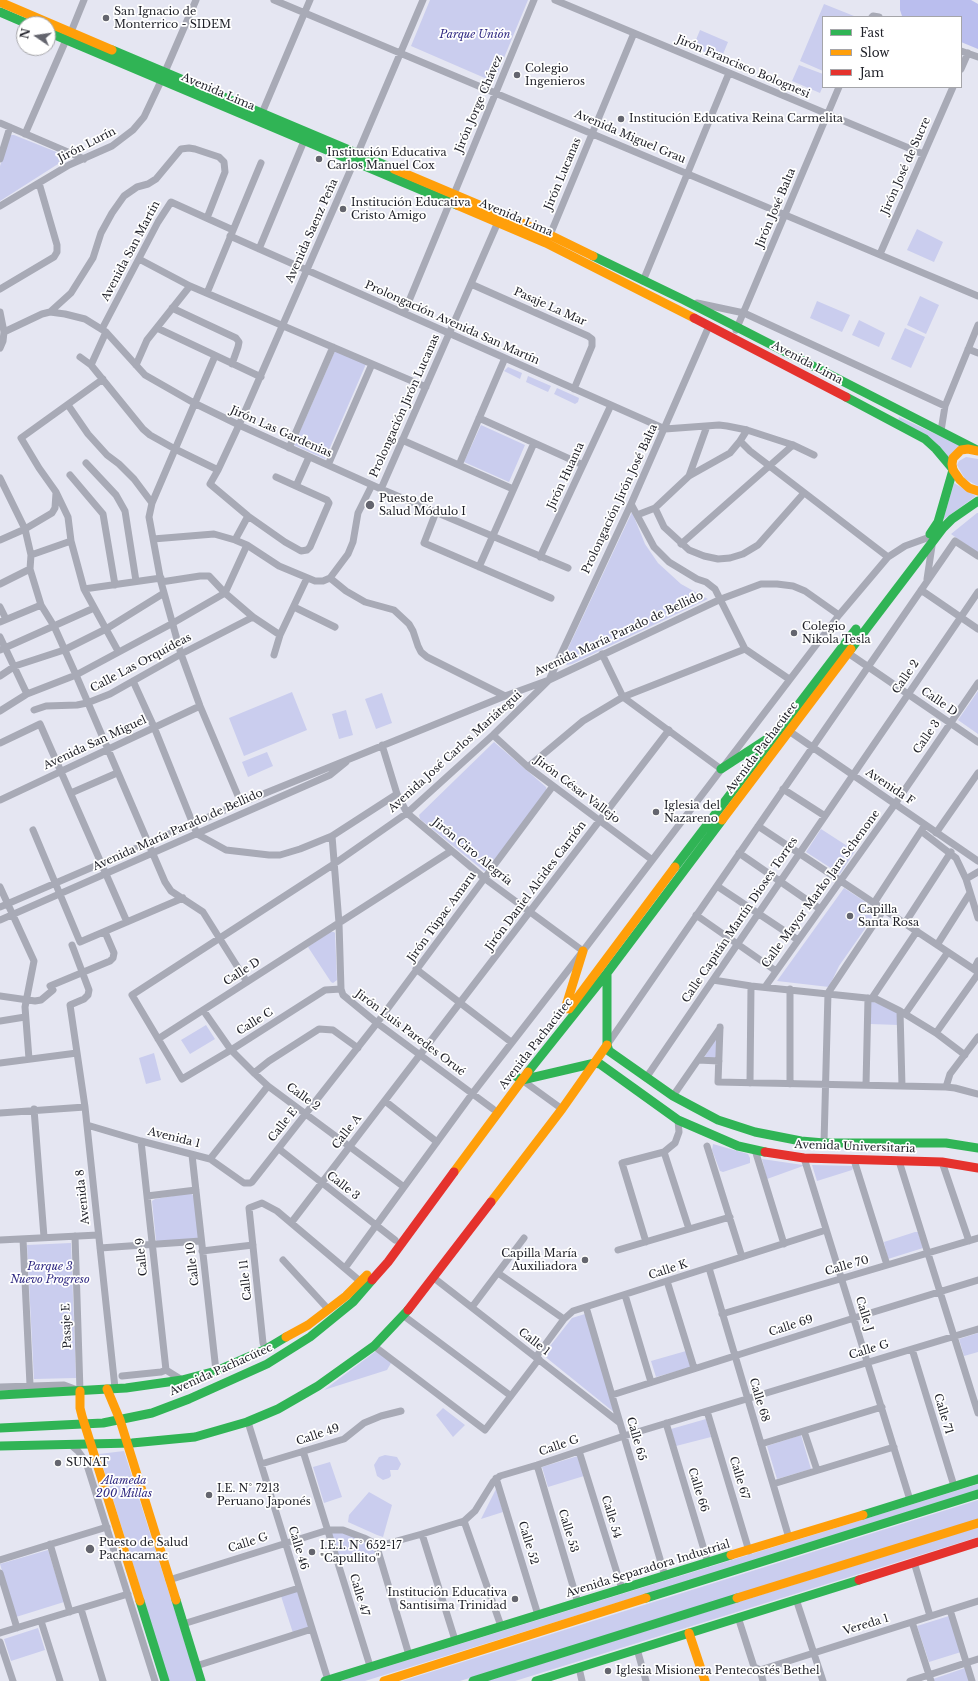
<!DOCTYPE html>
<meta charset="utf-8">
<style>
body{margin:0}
#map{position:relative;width:978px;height:1681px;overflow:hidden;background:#e5e6f2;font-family:"Libre Baskerville",serif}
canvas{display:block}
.legend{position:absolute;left:822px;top:16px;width:140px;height:72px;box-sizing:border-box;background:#fff;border:1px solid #a5a5a9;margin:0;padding:5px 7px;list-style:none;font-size:12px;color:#1e1f27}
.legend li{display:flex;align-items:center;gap:8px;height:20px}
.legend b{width:20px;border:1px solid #a5a5a9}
.north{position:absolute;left:16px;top:16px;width:40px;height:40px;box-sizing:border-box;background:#fff;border:1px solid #a5a5a9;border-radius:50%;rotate:283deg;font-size:11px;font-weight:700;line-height:16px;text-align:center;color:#1e1f27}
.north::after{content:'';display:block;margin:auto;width:14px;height:18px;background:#64656e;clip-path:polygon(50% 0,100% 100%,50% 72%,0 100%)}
</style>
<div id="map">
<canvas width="978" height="1681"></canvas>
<ul class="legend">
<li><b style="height:5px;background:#30b455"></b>Fast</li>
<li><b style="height:5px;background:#ff9f0a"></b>Slow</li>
<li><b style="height:5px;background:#e5322d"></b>Jam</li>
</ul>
<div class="north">N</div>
</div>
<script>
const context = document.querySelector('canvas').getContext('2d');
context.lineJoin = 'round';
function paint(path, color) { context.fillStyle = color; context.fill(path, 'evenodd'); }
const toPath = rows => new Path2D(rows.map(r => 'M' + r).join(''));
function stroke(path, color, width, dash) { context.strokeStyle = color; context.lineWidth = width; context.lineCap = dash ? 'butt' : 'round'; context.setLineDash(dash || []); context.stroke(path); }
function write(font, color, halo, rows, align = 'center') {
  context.font = font + ' "Libre Baskerville",serif'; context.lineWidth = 3.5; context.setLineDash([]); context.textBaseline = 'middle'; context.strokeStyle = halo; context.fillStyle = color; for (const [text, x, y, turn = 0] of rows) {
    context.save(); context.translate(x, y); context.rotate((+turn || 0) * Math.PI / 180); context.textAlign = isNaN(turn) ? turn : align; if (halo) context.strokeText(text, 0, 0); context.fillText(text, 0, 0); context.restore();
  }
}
const green = toPath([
 [430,0,528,0,494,82,411,46],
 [824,4,854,16,823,17,823,71,800,61],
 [700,30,728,42,721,59,693,47],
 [799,65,823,74,823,86,820,93,792,81],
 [10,135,14,135,69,157,0,201,0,166],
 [917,229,943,242,934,262,907,250],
 [920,296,939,305,926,334,907,325],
 [817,301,850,315,842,332,810,318],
 [859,320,885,333,879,347,852,335],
 [905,328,925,337,911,368,891,359],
 [335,351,366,364,325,459,294,445],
 [508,367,522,373,520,379,504,371],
 [528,376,551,386,548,392,526,382],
 [557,388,577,397,579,398,578,402,575,404,554,394],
 [899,417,940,436,960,445,950,458,898,421],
 [481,425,525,445,509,482,464,462],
 [966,457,978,459,978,486,965,479,957,465,959,461],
 [954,483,976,496,943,520],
 [632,512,645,544,658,563,681,584,708,599,572,664,567,665,564,662,564,657],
 [977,513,978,513,978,553,951,534],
 [978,691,978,734,958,720],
 [292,692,307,730,244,756,229,718],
 [382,693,392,723,376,729,365,699],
 [346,710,353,735,339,739,332,714],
 [494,742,546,787,547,791,486,871,484,871,420,819,419,815],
 [267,752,273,766,248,777,242,762],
 [821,829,855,851,840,874,806,852],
 [844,888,878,910,839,966,829,987,777,981],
 [330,932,334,932,335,933,337,980,333,983,331,982,308,947],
 [871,1001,899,1012,899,1025,870,1024],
 [206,1025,215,1039,190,1054,181,1040],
 [718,1035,717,1058,704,1058],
 [154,1053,161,1080,146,1084,139,1058],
 [713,1144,748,1154,750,1158,750,1163,723,1172,720,1171,712,1150],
 [762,1159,803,1165,803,1166,767,1179],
 [812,1165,854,1166,852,1170,817,1181],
 [191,1193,194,1197,199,1236,197,1239,158,1242,156,1240,152,1201,155,1199],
 [915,1232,918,1232,923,1248,888,1259,884,1242],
 [71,1243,76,1378,34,1379,27,1245],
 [585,1314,615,1413,543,1355,572,1318],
 [978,1333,978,1352,964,1356,959,1339],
 [376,1351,382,1353,391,1363,387,1370,324,1390],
 [686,1351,691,1367,656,1377,651,1361],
 [443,1408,465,1425,453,1437,436,1415],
 [706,1419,711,1437,676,1446,671,1429],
 [801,1435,811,1469,777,1479,767,1446],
 [124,1451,197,1681,169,1681,99,1454],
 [385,1455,397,1457,401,1464,398,1470,390,1470,391,1476,389,1478,383,1480,377,1476,374,1465,379,1457],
 [578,1456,584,1476,548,1487,542,1467],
 [330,1462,342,1497,324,1503,313,1467],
 [978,1484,978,1491,365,1681,340,1681],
 [496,1489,503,1512,481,1519],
 [369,1492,392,1505,383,1537,377,1535,348,1522,349,1515],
 [978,1500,978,1520,460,1681,402,1681],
 [978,1527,978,1537,515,1681,486,1681],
 [343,1531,373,1546,376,1553,340,1564,329,1532],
 [48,1550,64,1602,16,1617,0,1564],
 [298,1591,310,1628,293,1633,281,1596],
 [949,1616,961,1652,929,1662,917,1626],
 [38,1628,45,1650,11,1661,4,1639],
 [965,1668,969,1681,934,1681,933,1679]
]);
const forest = toPath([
 [900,0,971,0,978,4,978,49,961,42,961,17,904,17,902,16,900,10]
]);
const street = toPath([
 [274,0,978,296],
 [555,0,923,154],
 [872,17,873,16,879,17],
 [71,32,84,0],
 [961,51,978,57],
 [961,69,968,53],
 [262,113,310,0],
 [0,123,84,159],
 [25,134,66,40],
 [0,159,10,127],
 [454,194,534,0],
 [0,206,69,165,112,146,133,130,144,117,161,81,196,0],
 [550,235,634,33],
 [230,236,665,429,719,425,727,426,747,430,793,445,814,455],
 [259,249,304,141],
 [880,254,953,87],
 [139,259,190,286,426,387],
 [643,281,729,73],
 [471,284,588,336,592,339,592,346,574,389],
 [0,289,54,257,57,252,57,245,39,183],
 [207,293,261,163],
 [697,303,744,313,945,406],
 [172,308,236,338,239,342,238,347,232,364],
 [0,312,4,332,3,341,0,348],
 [50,312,71,293,93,258,101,233,112,213,124,196,137,187,148,184,156,179,181,149,189,148,195,149,219,157,224,162,225,172,207,218],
 [404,313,450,202],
 [157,328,261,377],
 [102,329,158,222,171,202,233,230],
 [736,330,839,87],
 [4,332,42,314,50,312,65,314,85,319,106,332,145,375,194,403,239,425,381,489,568,568],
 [968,349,978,353],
 [215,356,152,503,149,517,161,582,181,654,200,706,241,803],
 [80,357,91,365,143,429,150,435,175,449,218,470],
 [91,365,106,332],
 [136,365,147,340,190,286],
 [103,379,21,438,39,468,56,492,68,517,71,541,84,589,118,651],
 [68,405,88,434,107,455,119,464,134,479,152,503],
 [479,418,583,465],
 [747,430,740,441,750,451,888,557],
 [941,431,945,406,978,325],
 [402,440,513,489],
 [289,448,333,347],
 [86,463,116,495,125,511,136,581],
 [328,465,372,364],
 [459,465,505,358],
 [70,475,103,514,115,585],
 [689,476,707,426],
 [276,477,327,500,329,503,310,547,307,550,301,551,285,542,248,516,210,484,218,470,239,425,354,162,423,0],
 [0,478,25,529,31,555,30,569,41,605,54,626,76,675,165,882,171,891,203,912,247,982],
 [296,486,309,457],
 [381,489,498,222],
 [631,504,654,547,669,562,697,579,706,582,715,589,745,649,789,679],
 [655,508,664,527,689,550,704,556,718,559,730,558,743,554,758,545,804,493],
 [436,512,424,543,551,598],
 [637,515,655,508,689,476,730,453,740,441],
 [153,539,214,534,235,540,247,545,279,566,315,581,323,581,330,578,348,554,353,542,358,513,372,485],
 [0,540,25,529,52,513,55,508,56,493],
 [235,540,248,516],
 [681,544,793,445],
 [31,555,71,541],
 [540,557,611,405],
 [479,567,534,443],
 [330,578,346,591,365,602,394,610,409,624,413,631,418,646,421,652,427,657,505,696],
 [927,579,932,546],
 [161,582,200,576,209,576,225,593,253,617,280,635],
 [0,584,30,569],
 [84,589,161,578],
 [921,590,978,629],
 [0,607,6,619],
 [294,607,335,627],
 [0,622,41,605],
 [0,637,27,694],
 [0,650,94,608],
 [848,653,978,742],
 [602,654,623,697,721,769],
 [274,655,280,635,307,578],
 [0,676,15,666,64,650,106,629,164,593],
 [133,681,154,727,197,834,226,850,269,855,280,855,300,849,332,836,397,794],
 [34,710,46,706,77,705,87,703,110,694,181,654,253,617],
 [0,711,27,694,76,675,173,623,225,593,247,545],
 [789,731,978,861],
 [493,735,528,767,651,859],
 [0,743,40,724,127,922],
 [382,745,397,794,407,813,484,878,583,951],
 [528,767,583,721,623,697,745,649],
 [783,789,825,816],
 [71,793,117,773],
 [0,800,200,706],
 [758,826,978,972],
 [33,830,80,942,183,898],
 [921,831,956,858,966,879,978,918],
 [936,833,978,773],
 [332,836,339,923,341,989,343,995,377,1023,493,1109],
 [739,853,820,909],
 [966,879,978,872],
 [717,886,798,940],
 [0,887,34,961,25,1007,29,1059],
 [874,903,923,828],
 [0,907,241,803,505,696,549,680,721,599,761,584,777,584,793,586,805,591,839,615],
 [696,915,776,971],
 [0,920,330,775,346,762],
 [905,923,951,852],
 [72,945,89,990,88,995,84,999,70,1005,85,1107,115,1388],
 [937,945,970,893],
 [416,969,511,1042],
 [974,969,978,961],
 [713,980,751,986,876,999,900,1011,936,1033,965,1055],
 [50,986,110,961,113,958,114,953,105,932],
 [765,987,895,804,978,683],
 [341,989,325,990,231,1050,182,1079,132,995,334,864,407,813,493,735,549,680,631,504,709,326],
 [0,996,35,1001,41,1000,53,990],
 [872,998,917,931],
 [203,1010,231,1050,254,1073,268,1086,404,1187],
 [900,1011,902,1086],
 [905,1014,948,952],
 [0,1021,25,1017],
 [720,1027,718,1082,946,1087,955,1088,978,1094],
 [936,1033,978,974],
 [158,1039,451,851],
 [607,1045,955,541,978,556],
 [698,1060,719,1061],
 [0,1063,77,1053],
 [254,1073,269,1061,319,1029,333,1030,358,1048],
 [646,1078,978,592],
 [522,1080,562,1109],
 [750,1083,751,986],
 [790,1084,790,989],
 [866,1085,868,998],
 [946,1087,950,1074,978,1037],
 [673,1096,720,1028],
 [385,1101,437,1142],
 [34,1109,44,1237],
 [0,1113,85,1107],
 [87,1125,141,1141,210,1159,244,1183,250,1183,252,1182,377,1023,553,786],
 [141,1141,166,1370],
 [824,1143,828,993,884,909],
 [707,1146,742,1257],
 [279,1149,395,1240],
 [755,1150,784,1244],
 [664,1152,689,1229],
 [192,1155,216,1371],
 [804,1158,910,1500],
 [210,1159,268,1086],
 [854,1160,887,1265],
 [899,1161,978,1413],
 [942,1162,969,1241],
 [147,1196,196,1190],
 [291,1223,669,730],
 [23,1239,30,1385],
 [0,1240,98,1235],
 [646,1242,622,1163,664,1152,670,1147,675,1143,679,1132,678,1120],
 [100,1248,201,1241],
 [618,1250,730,1217],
 [202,1251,253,1245],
 [283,1260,328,1309],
 [345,1268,472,1094,583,951,839,615,888,557,905,546,927,538],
 [709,1268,789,1538],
 [498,1273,564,1319],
 [434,1278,620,1423],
 [667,1281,694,1368],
 [625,1295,651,1382],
 [472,1307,524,1238],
 [586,1307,665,1576],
 [722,1314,978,1238],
 [404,1316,511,1396],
 [374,1346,485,1430,539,1359],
 [266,1349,263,1343,249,1208,262,1203,277,1211,361,1282],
 [912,1349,954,1486],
 [536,1357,564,1319,573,1311,826,1230],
 [122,1376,161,1372,166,1370,182,1380],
 [0,1387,64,1385,80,1391,75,1236],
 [612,1395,854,1318,978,1280],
 [707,1411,749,1551],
 [248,1422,328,1680],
 [666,1423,708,1563],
 [804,1431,817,1470],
 [70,1444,78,1451,86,1462,155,1681],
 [761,1444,882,1407],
 [303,1451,370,1666],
 [579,1451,622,1589],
 [261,1464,344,1439,364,1423,381,1416,401,1411],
 [537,1465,578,1603],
 [496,1478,538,1615],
 [773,1484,894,1447],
 [464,1521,501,1626],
 [422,1534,455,1640],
 [50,1544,70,1612],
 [376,1544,409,1655],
 [0,1560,107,1527],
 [914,1562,930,1616],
 [0,1573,17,1628],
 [169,1580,328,1530,343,1530,364,1538,376,1544,386,1544,422,1534,464,1521,475,1511,493,1482,500,1476,537,1465,624,1436,978,1329],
 [796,1599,823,1681],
 [81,1609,103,1681],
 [950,1610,972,1681],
 [738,1617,754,1667,760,1670,763,1681],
 [41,1621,60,1681],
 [912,1622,931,1681],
 [183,1624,299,1588],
 [0,1633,128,1594],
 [0,1642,13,1681],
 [637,1649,646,1681],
 [196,1666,312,1629],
 [579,1668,582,1681],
 [760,1670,978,1601],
 [910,1681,978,1659]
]);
const fast = toPath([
 [0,12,28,24],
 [48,32,457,205],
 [112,50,394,169],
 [593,256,684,300,977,450],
 [846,397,925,439,936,449,952,468],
 [930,534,938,522,953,470],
 [851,649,943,528,952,519,978,501],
 [721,769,767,739],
 [675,867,856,629],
 [607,973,607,1045,609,1051,673,1096,718,1120,755,1132,801,1141,824,1143,946,1143,978,1148],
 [528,1072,607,973,722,820],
 [517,1077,522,1080,595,1063,600,1064,678,1120,738,1146,765,1152],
 [0,1395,126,1388,182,1380,216,1371,266,1349,286,1337],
 [0,1428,103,1423,152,1413,189,1399,267,1364,310,1337,353,1302,372,1280],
 [0,1446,132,1443,195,1437,247,1422,278,1409,318,1386,374,1346,408,1310],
 [863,1515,978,1479],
 [646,1598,978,1494],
 [176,1600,201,1681],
 [140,1601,165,1681],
 [325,1681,731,1555],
 [473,1681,737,1598],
 [536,1681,859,1580]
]);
const slow = toPath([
 [0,2,112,50],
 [394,169,550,235,593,256],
 [457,205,546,243,694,318],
 [978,451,968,449,961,450,953,458,952,464,953,470,960,480,969,488,978,491],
 [722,820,851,649],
 [565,1009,583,951],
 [569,1009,675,867],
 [454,1172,528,1072],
 [491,1202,562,1109,607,1045],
 [286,1337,308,1325,346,1296,367,1275],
 [107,1389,120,1420,176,1600],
 [80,1391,80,1408,82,1416,140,1601],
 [731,1555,863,1515],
 [737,1598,978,1523],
 [689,1633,705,1681],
 [384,1681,646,1598]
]);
const jam = toPath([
 [694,318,846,397],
 [765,1152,804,1158,942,1162,978,1168],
 [372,1280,388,1262,454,1172],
 [408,1310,491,1202],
 [859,1580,978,1542]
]);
const markers = [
 [106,18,4,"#64656e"],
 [517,75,4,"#64656e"],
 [621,119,4,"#64656e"],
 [319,159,4,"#64656e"],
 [343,209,4,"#64656e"],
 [370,505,5,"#64656e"],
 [794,633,4,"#64656e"],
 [656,812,4,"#64656e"],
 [850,916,4,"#64656e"],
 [585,1260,4,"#64656e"],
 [58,1463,4,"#64656e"],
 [209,1495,4,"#64656e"],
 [90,1549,5,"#64656e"],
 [312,1552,4,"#64656e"],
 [515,1599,4,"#64656e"],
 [608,1671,4,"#64656e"]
];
const poiNames = [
 ["San Ignacio de",114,12],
 ["Monterrico - SIDEM",114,25],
 ["Colegio",525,69],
 ["Ingenieros",525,82],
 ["Institución Educativa Reina Carmelita",629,119],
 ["Institución Educativa",327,153],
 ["Carlos Manuel Cox",327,166],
 ["Institución Educativa",351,203],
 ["Cristo Amigo",351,216],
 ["Puesto de",379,499],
 ["Salud Módulo I",379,512],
 ["Colegio",802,627],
 ["Nikola Tesla",802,640],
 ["Iglesia del",664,806],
 ["Nazareno",664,819],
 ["Capilla",858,910],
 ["Santa Rosa",858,923],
 ["Capilla María",577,1254,"right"],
 ["Auxiliadora",577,1267,"right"],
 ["SUNAT",66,1463],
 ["I.E. N° 7213",217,1489],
 ["Peruano Japonés",217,1502],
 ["Puesto de Salud",99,1543],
 ["Pachacamac",99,1556],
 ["I.E.I. N° 652-17",320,1546],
 ["\"Capullito\"",320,1559],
 ["Institución Educativa",507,1593,"right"],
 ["Santisima Trinidad",507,1606,"right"],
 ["Iglesia Misionera Pentecostés Bethel",616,1671]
];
const parkNames = [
 ["Parque Unión",475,35],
 ["Parque 3",50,1267],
 ["Nuevo Progreso",50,1280],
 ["Alameda",124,1481],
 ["200 Millas",124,1494]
];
const streetNames = [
 ["Jirón Francisco Bolognesi",743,67,23],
 ["Avenida Lima",218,92,23],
 ["Jirón Jorge Chávez",479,104,-67],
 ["Avenida Miguel Grau",630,137,23],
 ["Jirón Lurín",87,145,-27],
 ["Jirón José de Sucre",906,166,-66],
 ["Jirón Lucanas",563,174,-67],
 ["Jirón José Balta",776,208,-67],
 ["Avenida Lima",516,218,23],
 ["Avenida Saenz Peña",312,231,-66],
 ["Avenida San Martín",131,251,-62],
 ["Pasaje La Mar",550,307,24],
 ["Prolongación Avenida San Martín",452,323,24],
 ["Avenida Lima",807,363,28],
 ["Prolongación Jirón Lucanas",405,406,-66],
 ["Jirón Las Gardenias",281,432,24],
 ["Jirón Huanta",566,476,-65],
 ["Prolongación Jirón José Balta",620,499,-65],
 ["Avenida María Parado de Bellido",619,634,-25],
 ["Calle Las Orquídeas",141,663,-28],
 ["Calle 2",906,677,-56],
 ["Calle D",939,702,35],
 ["Calle 3",927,737,-56],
 ["Avenida San Miguel",95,743,-25],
 ["Avenida Pachacútec",762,748,-53],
 ["Avenida José Carlos Mariátegui",455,752,-42],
 ["Avenida F",890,787,34],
 ["Jirón César Vallejo",577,790,37],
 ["Avenida María Parado de Bellido",178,830,-24],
 ["Jirón Ciro Alegría",472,852,39],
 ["Jirón Daniel Alcides Carrión",536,886,-53],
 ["Calle Mayor Marko Jara Schenone",821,889,-54],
 ["Jirón Túpac Amaru",442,917,-54],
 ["Calle Capitán Martín Dioses Torres",740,920,-56],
 ["Calle D",242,972,-33],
 ["Calle C",255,1022,-32],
 ["Jirón Luis Paredes Orué",410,1033,37],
 ["Avenida Pachacútec",536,1044,-52],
 ["Calle 2",303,1097,36],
 ["Calle E",283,1125,-52],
 ["Calle A",347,1132,-52],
 ["Avenida 1",174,1138,14],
 ["Avenida Universitaria",855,1147,2],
 ["Calle 3",343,1186,38],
 ["Avenida 8",83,1197,-96],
 ["Calle 9",142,1257,-96],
 ["Calle 10",193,1264,-97],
 ["Calle 70",847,1266,-16],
 ["Calle K",668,1270,-18],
 ["Calle 11",246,1280,-96],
 ["Calle J",864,1314,73],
 ["Pasaje E",67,1326,-92],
 ["Calle 69",791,1326,-18],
 ["Calle 1",534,1342,38],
 ["Calle G",869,1350,-17],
 ["Avenida Pachacútec",221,1370,-24],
 ["Calle 68",759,1400,73],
 ["Calle 71",943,1414,73],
 ["Calle 49",318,1435,-19],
 ["Calle 65",636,1439,74],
 ["Calle G",559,1446,-19],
 ["Calle 67",739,1478,73],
 ["Calle 66",698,1490,73],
 ["Calle 54",611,1517,73],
 ["Calle 53",568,1531,73],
 ["Calle G",248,1543,-18],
 ["Calle 52",528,1543,73],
 ["Calle 46",298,1548,73],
 ["Avenida Separadora Industrial",648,1569,-17],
 ["Calle 47",359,1595,73],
 ["Vereda 1",866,1625,-17]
];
paint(green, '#cacdee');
paint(forest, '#babeee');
stroke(street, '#a8aab6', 7);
stroke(fast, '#30b455', 9);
stroke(slow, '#ff9f0a', 9);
stroke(jam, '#e5322d', 9);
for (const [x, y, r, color] of markers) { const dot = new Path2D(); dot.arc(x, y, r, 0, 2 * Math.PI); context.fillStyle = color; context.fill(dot); stroke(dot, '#fff', 1.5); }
write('11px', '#1e1f27', '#fff', poiNames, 'left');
write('italic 11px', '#312b83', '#fff', parkNames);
write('11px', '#1e1f27', '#fff', streetNames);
</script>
